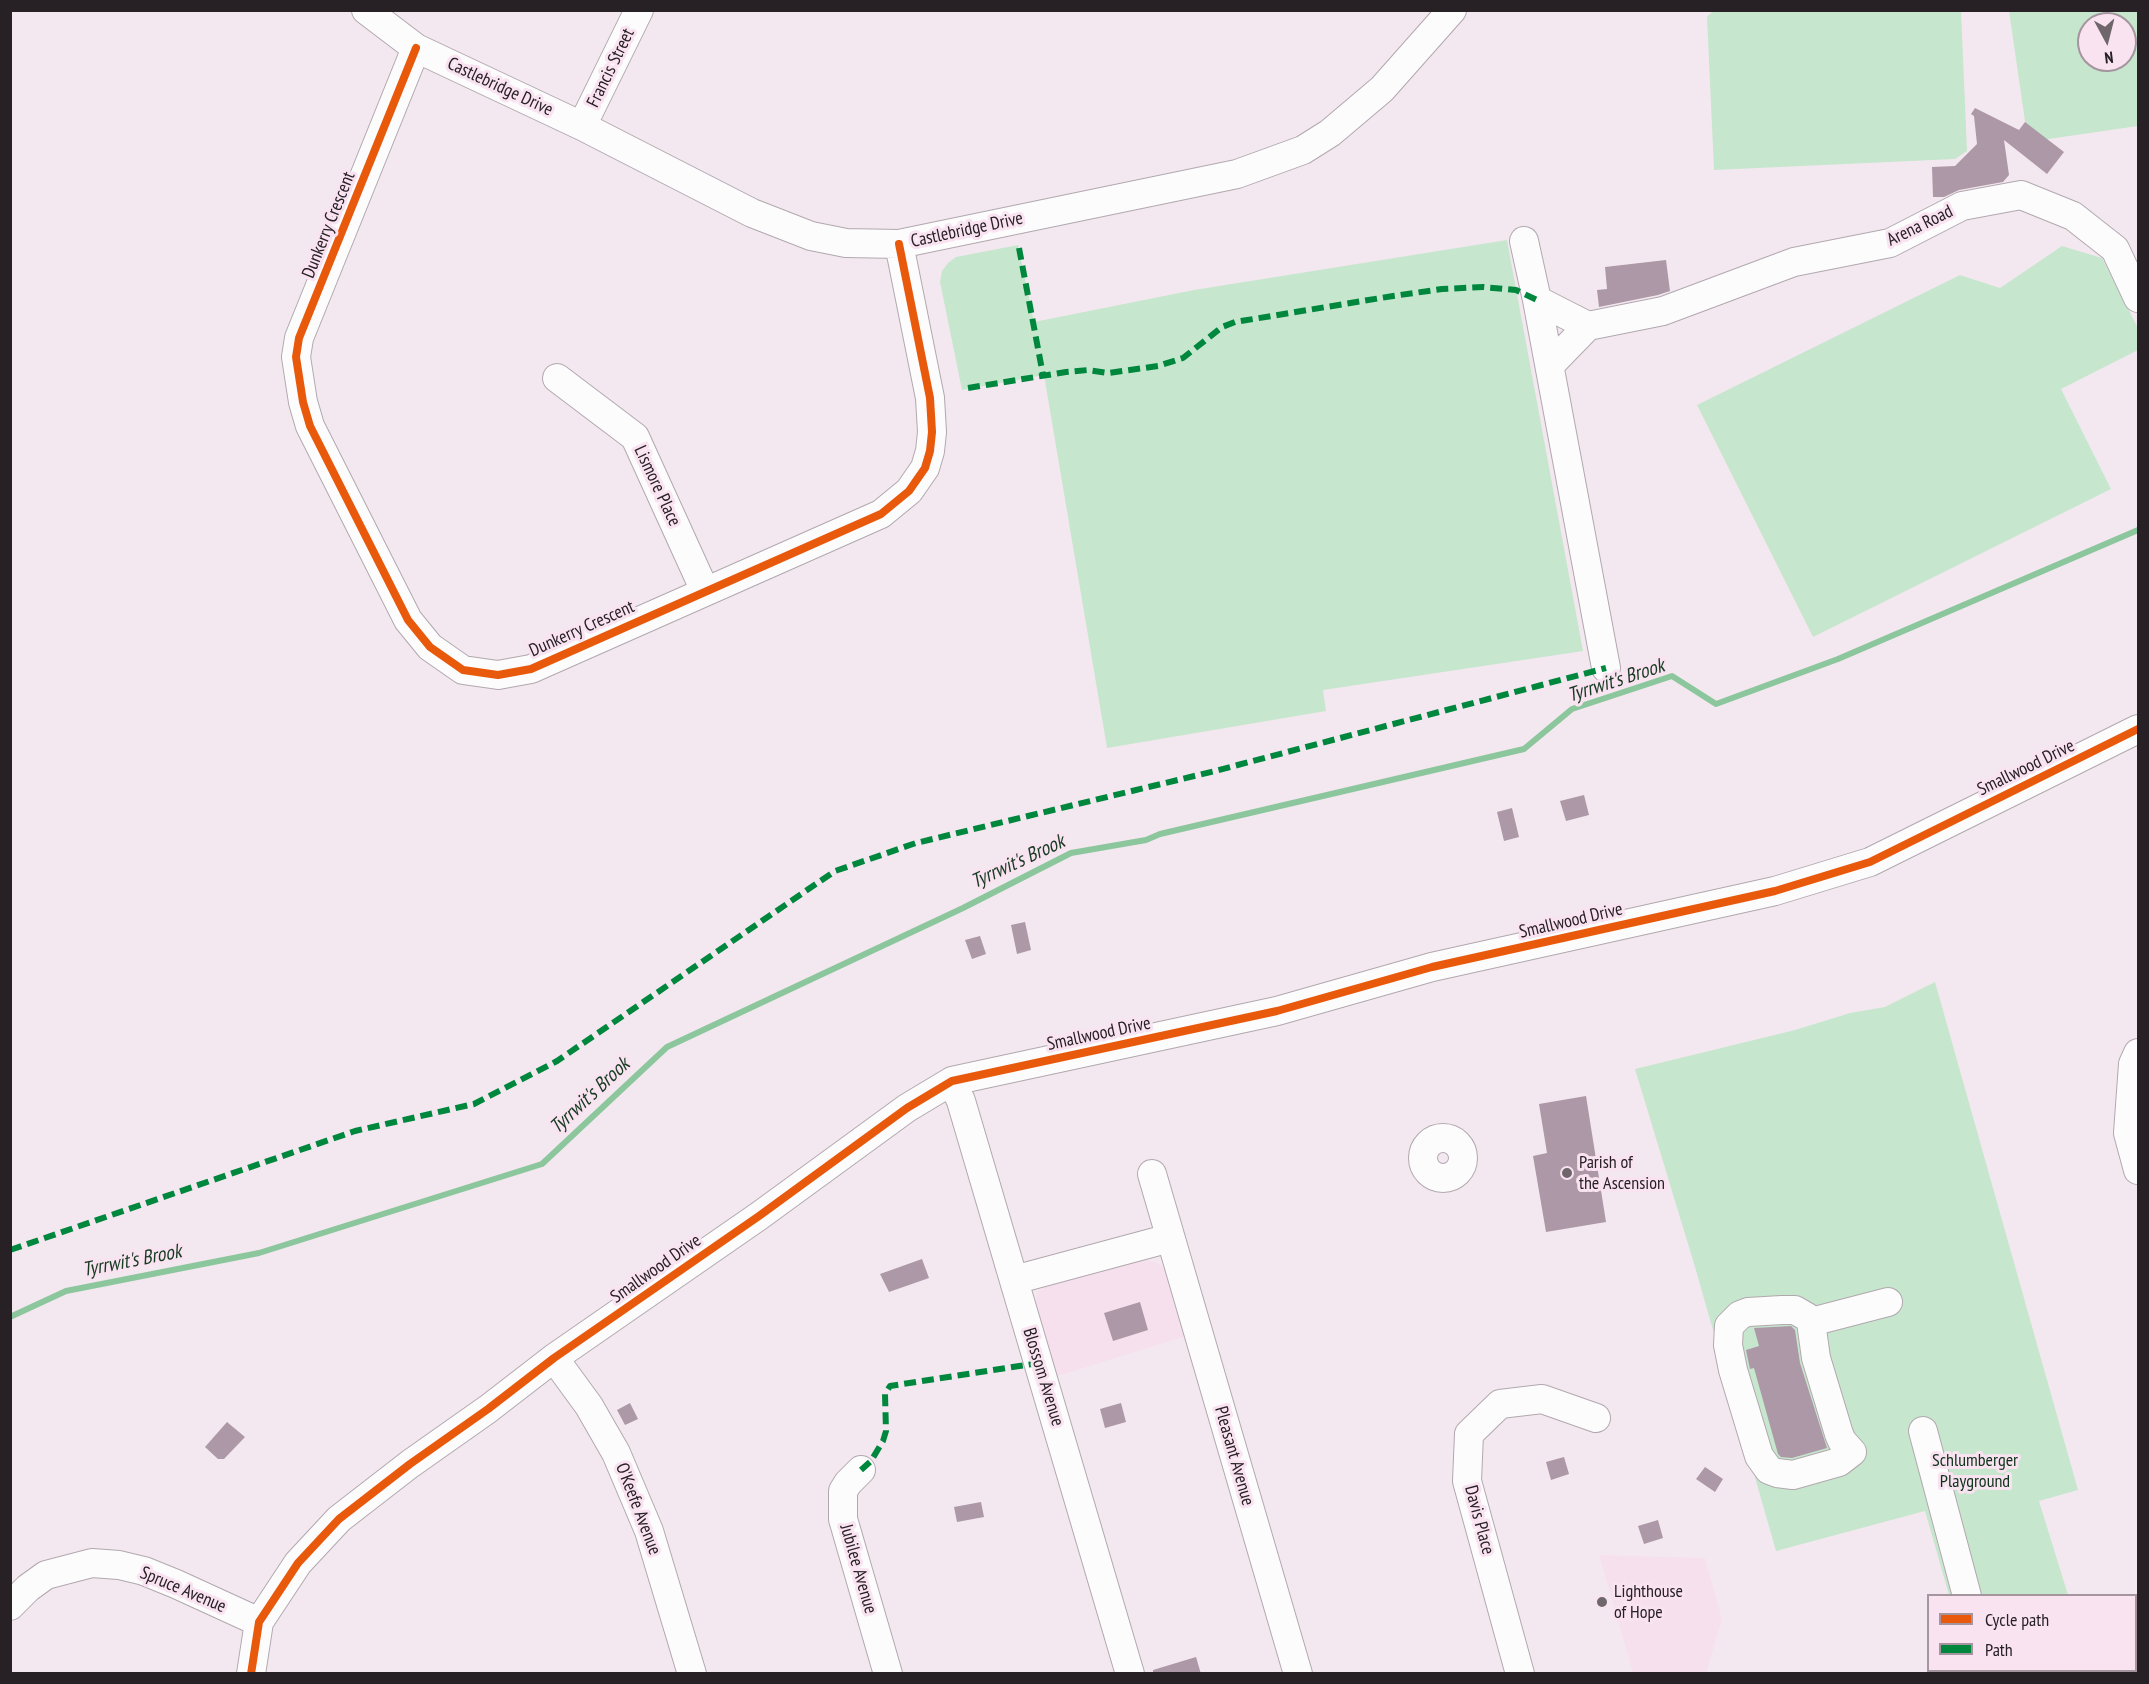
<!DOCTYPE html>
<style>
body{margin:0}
#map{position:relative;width:2149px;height:1684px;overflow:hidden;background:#f4e8f0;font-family:"PT Sans Narrow",sans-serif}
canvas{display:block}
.frame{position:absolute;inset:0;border:12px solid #272025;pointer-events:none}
.legend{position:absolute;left:1927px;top:1594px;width:210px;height:78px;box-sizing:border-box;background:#f9e3f1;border:2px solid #a5959f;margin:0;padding:8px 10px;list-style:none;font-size:18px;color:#272025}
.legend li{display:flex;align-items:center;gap:12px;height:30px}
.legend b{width:30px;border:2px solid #a5959f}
.north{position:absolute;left:2077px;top:12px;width:60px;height:60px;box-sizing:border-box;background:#f9e3f1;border:2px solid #a5959f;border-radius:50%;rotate:173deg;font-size:16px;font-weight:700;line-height:24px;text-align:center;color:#272025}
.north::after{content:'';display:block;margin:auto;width:21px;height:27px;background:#6f666c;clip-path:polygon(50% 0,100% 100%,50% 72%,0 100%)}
</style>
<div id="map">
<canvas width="2149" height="1684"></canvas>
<div class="frame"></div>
<ul class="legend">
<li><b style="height:8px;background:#e8590c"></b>Cycle path</li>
<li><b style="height:8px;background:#00873e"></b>Path</li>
</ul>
<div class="north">N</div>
</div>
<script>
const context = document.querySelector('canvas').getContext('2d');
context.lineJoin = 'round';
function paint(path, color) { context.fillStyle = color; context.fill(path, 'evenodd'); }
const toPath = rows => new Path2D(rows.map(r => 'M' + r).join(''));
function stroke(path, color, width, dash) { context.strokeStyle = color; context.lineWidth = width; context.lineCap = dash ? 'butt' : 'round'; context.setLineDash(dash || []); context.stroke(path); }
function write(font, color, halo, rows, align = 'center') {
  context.font = font + ' "PT Sans Narrow",sans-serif'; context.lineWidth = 6; context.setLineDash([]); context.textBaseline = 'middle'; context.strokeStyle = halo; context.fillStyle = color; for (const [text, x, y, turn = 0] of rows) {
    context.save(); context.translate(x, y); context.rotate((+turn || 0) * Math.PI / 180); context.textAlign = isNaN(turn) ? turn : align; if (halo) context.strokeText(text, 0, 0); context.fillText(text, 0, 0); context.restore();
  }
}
const built = toPath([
 [1143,1260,1149,1260,1161,1265,1166,1270,1186,1336,1055,1377,1035,1303,1039,1291,1044,1287],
 [1599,1555,1705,1558,1722,1619,1706,1673,1633,1673]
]);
const green = toPath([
 [1713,11,1961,11,1967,151,1955,159,1714,170,1707,17],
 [2009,11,2138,11,2138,126,2028,142],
 [2089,24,2125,24,2125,60,2089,60],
 [1507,240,1583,651,1323,690,1326,711,1107,748,1044,375,962,390,940,282,942,271,948,263,956,257,1018,245,1034,322,1194,290],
 [2062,246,2102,258,2138,328,2138,350,2061,389,2111,489,1813,637,1697,405,1960,275,2000,288],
 [1935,982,2078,1490,2039,1501,2068,1595,1949,1595,1925,1511,1776,1551,1695,1267,1635,1069,1795,1030,1850,1013,1885,1007]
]);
const stream = toPath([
 [10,1317,66,1291,259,1253,542,1164,667,1047,963,908,1071,853,1146,840,1160,834,1524,749,1572,709,1672,676,1716,704,1838,659,2138,530]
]);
const building = toPath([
 [1975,108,2019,130,2025,122,2064,152,2047,174,2004,140,2009,175,2003,182,1959,190,1944,197,1933,197,1932,167,1955,166,1977,144,1974,116,1971,114],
 [1666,260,1670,291,1658,295,1599,307,1597,290,1607,289,1605,267],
 [1584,795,1589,815,1566,821,1560,801],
 [1512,808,1519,837,1504,841,1497,812],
 [1025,922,1031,950,1017,954,1011,925],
 [980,936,986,954,972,959,965,940],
 [1586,1096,1606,1222,1546,1232,1533,1156,1547,1153,1539,1104],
 [922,1259,929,1278,889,1292,880,1274],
 [1140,1302,1148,1330,1113,1341,1104,1313],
 [1791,1326,1795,1330,1800,1363,1827,1448,1792,1458,1781,1457,1778,1454,1754,1368,1750,1369,1746,1350,1759,1346,1754,1328],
 [630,1403,638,1419,625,1425,617,1410],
 [1121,1403,1126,1422,1105,1428,1100,1409],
 [227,1422,245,1437,224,1459,218,1459,205,1447],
 [1564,1457,1569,1474,1551,1480,1546,1462],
 [1705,1467,1723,1479,1715,1492,1696,1479],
 [981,1502,984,1517,957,1522,954,1507],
 [1658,1520,1663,1538,1644,1544,1638,1526],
 [1196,1657,1201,1674,1153,1674,1153,1670]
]);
const minor = toPath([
 [366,10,416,48,582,126,752,213,811,236,846,243,899,244,1237,174,1303,150,1330,133,1382,89,1452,10],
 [416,48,299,338,296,357,303,402,310,426,408,620,430,647,463,670,498,675,531,669,881,514,909,491,925,468,930,451,932,432,930,398,899,244],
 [582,126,639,10],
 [1524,241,1537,300,1606,668],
 [1537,300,1588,326,1663,311,1794,262,1890,243,1962,206,2021,195,2073,216,2115,249,2138,298],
 [1550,365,1588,326],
 [557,378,635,437,705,591],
 [2138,1053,2133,1064,2128,1133,2138,1170],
 [952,1081,961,1101,1130,1674],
 '1423 1158a20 20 0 1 1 40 0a20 20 0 1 1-40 0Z',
 [1152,1174,1298,1674],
 [1014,1280,1170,1238],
 [1782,1310,1795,1310,1807,1317,1811,1322,1816,1358,1839,1434,1842,1441,1852,1452,1839,1462,1793,1475,1777,1473,1769,1470,1759,1456,1733,1370,1728,1345,1729,1326,1740,1315,1748,1312,1782,1310],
 [1811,1322,1888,1302],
 [554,1358,589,1406,616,1453,649,1531,692,1674],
 [1923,1431,1967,1596],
 [861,1470,848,1483,843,1491,843,1519,888,1674],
 [10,1606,28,1588,46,1575,92,1563,119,1565,144,1571,176,1584,259,1622],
 [1986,1670,1987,1674],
 [251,1674,259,1622,298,1563,339,1519,410,1464,488,1409,554,1358,759,1216,907,1108,952,1081,1277,1011,1432,967,1775,891,1870,862,2138,729],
 [1520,1674,1467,1481,1469,1434,1500,1404,1542,1399,1596,1418]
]);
const quiet = toPath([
 [1019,248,1043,375],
 [968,388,1066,372,1088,370,1108,373,1158,366,1183,358,1222,327,1235,322,1393,296,1442,289,1483,287,1516,290,1537,300],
 [10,1250,355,1131,474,1104,557,1061,835,871,916,843,1215,771,1606,668],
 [861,1470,871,1461,883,1441,886,1431,885,1394,890,1386,1039,1363]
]);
const cycleway = toPath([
 [416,48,299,338,296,357,303,402,310,426,408,620,430,647,463,670,498,675,531,669,881,514,909,491,925,468,930,451,932,432,930,398,899,244],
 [251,1674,259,1622,298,1563,339,1519,410,1464,488,1409,554,1358,759,1216,907,1108,952,1081,1277,1011,1432,967,1775,891,1870,862,2138,729]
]);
const markers = [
 [1567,1173,6,"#6f666c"],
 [1602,1602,6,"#6f666c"]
];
const streetNames = [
 ["Francis Street",611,68,-64],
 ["Castlebridge Drive",500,87,25],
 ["Dunkerry Crescent",329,225,-68],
 ["Arena Road",1920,226,-26],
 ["Castlebridge Drive",967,230,-12],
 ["Lismore Place",657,486,65],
 ["Dunkerry Crescent",582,629,-24],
 ["Smallwood Drive",2026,768,-26],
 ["Smallwood Drive",1571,921,-13],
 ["Smallwood Drive",1099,1034,-12],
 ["Smallwood Drive",656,1269,-35],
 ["Blossom Avenue",1043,1377,73],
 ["Pleasant Avenue",1234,1456,74],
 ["O'Keefe Avenue",638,1509,69],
 ["Davis Place",1479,1520,75],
 ["Jubilee Avenue",858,1569,74],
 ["Spruce Avenue",183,1590,23]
];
const poiNames = [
 ["Parish of",1579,1163],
 ["the Ascension",1579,1184],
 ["Lighthouse",1614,1592],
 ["of Hope",1614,1613]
];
const parkNames = [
 ["Schlumberger",1975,1461],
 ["Playground",1975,1482]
];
const waterNames = [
 ["Tyrrwit's Brook",1616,681,-18],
 ["Tyrrwit's Brook",1018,862,-25],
 ["Tyrrwit's Brook",590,1096,-43],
 ["Tyrrwit's Brook",132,1261,-11]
];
paint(built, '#f6e0ee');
paint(green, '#c7e6ce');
stroke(stream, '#8cc69c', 6);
paint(building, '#ac98a6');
stroke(minor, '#b1a8ae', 30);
stroke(minor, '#fdfcfd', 28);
stroke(quiet, '#00873e', 6, [12, 6]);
stroke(cycleway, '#e8590c', 8);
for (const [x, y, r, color] of markers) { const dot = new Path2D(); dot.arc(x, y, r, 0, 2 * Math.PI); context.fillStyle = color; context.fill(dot); stroke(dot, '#f9e3f1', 2); }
write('18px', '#272025', '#f9e3f1', streetNames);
write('18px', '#272025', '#f9e3f1', poiNames, 'left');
write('18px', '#0c3218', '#f9e3f1', parkNames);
write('italic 20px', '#173b22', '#f9e3f1', waterNames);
</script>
